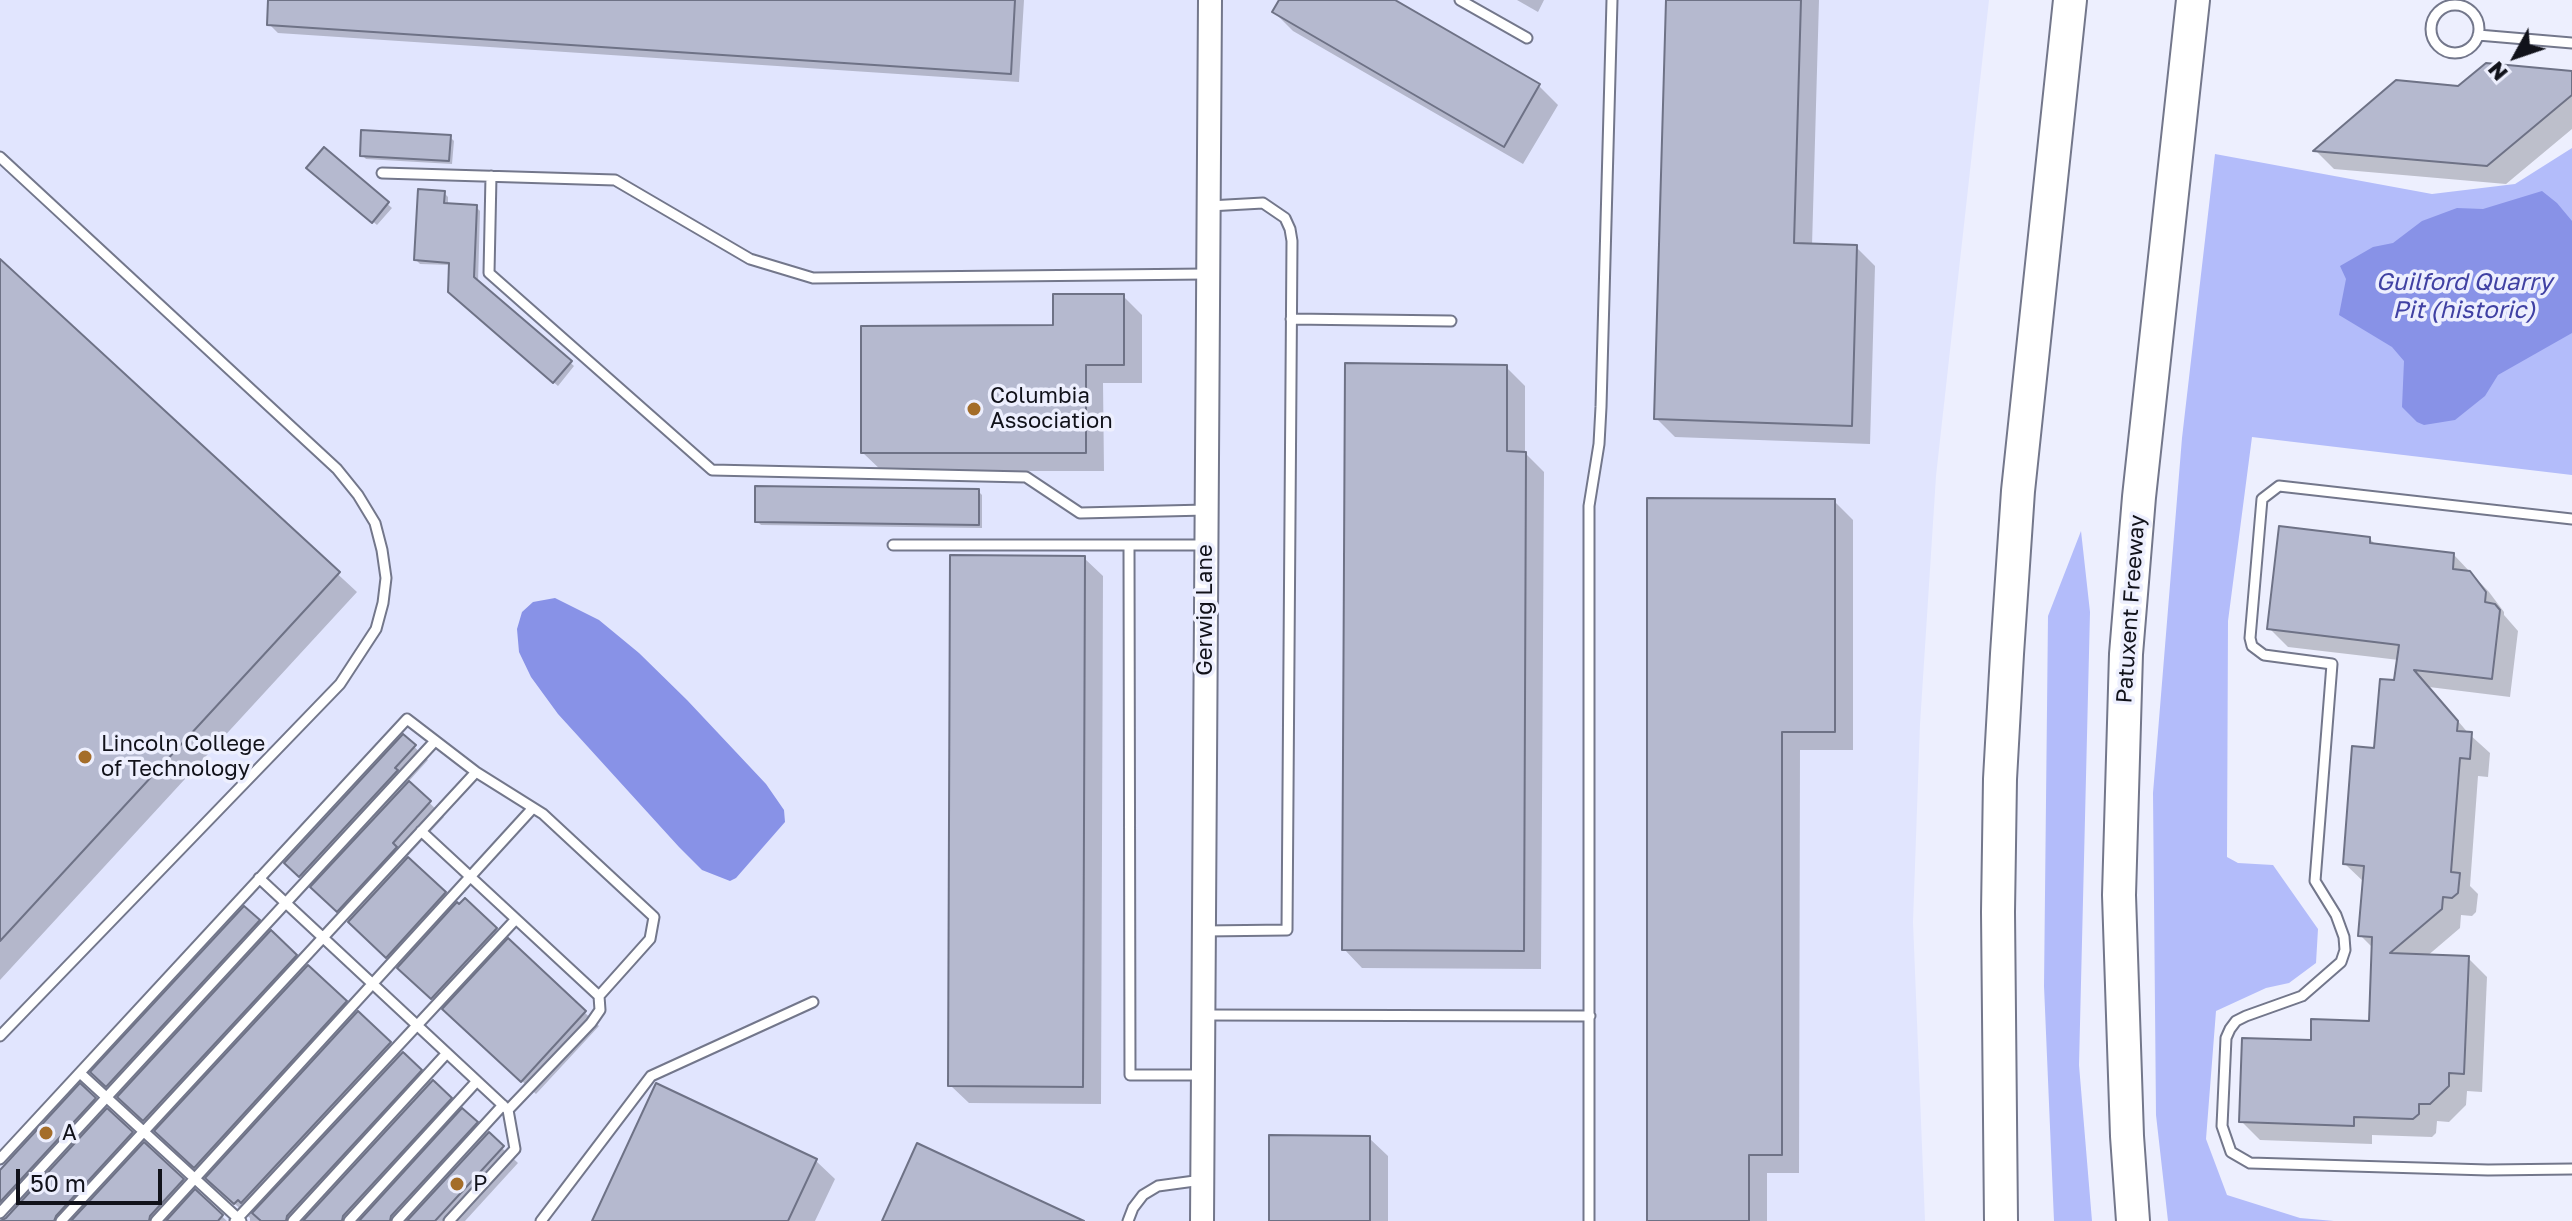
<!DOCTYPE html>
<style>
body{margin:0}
#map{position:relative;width:2572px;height:1221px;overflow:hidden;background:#edeffe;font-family:"Golos Text",sans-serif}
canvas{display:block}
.north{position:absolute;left:2476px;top:16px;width:80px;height:80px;-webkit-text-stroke:6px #edeffe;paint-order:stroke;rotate:230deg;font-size:22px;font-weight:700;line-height:32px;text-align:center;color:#11121a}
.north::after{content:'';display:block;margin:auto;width:28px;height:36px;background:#11121a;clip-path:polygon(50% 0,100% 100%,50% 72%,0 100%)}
.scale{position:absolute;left:16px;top:1169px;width:146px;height:36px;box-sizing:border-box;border:4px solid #11121a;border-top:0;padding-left:10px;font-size:24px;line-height:28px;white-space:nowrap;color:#11121a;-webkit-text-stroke:6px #edeffe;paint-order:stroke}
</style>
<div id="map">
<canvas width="2572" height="1221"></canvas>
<div class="north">N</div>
<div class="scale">50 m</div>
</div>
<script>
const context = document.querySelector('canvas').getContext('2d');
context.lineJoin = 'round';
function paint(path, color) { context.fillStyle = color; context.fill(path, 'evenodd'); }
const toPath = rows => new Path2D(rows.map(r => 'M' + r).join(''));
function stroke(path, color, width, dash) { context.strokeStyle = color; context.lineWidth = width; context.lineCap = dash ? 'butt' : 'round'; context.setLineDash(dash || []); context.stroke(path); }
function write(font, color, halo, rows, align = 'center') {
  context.font = font + ' "Golos Text",sans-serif'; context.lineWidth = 7; context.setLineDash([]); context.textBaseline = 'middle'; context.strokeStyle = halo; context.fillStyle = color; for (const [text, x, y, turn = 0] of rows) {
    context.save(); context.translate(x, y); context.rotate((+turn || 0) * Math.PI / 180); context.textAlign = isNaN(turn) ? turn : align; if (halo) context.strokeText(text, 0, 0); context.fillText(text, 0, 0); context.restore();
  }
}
const built = toPath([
 [0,0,1989,0,1936,476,1920,724,1913,922,1925,1221,0,1221]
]);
const green = toPath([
 [2572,148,2572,475,2252,437,2228,621,2227,857,2238,863,2273,865,2318,929,2316,963,2289,983,2266,988,2216,1011,2206,1139,2227,1195,2300,1218,2334,1221,2168,1221,2156,1115,2153,793,2182,438,2215,154,2432,194,2515,184],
 [2081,531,2090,612,2079,1065,2092,1221,2054,1221,2044,986,2048,616]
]);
const water = toPath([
 [2542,191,2557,203,2572,221,2572,333,2498,375,2485,396,2455,420,2424,425,2417,422,2402,407,2404,361,2392,347,2339,315,2346,279,2340,266,2373,247,2393,243,2422,221,2457,208,2483,209],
 [555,598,599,620,639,653,687,700,766,784,784,810,785,822,736,878,730,881,702,870,679,847,558,714,531,677,519,652,517,629,522,612,533,602]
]);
const shadow = toPath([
 [270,0,1024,0,1019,82,278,33,269,24],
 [1281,0,1391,0,1539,86,1558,105,1523,164,1293,31,1274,12],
 [1517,0,1544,0,1538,12],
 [1668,0,1819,0,1812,246,1856,247,1875,266,1870,444,1675,437,1656,418],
 [2572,73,2572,129,2506,184,2334,169,2316,151,2459,88],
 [450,137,454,141,452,164,366,159,362,155],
 [325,150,392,208,377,225,313,171],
 [444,193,448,197,448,206,476,207,480,211,478,282,574,366,558,386,455,296,451,265,420,264,416,260],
 [0,262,357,592,0,980],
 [1123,296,1142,315,1142,383,1103,383,1104,471,882,471,863,453,1055,327],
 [1506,367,1525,386,1525,453,1544,472,1541,969,1362,968,1344,949],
 [978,491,982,495,982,528,761,525,757,521],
 [1834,501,1853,520,1853,750,1800,750,1799,1173,1767,1173,1767,1221,1649,1221],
 [2370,539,2377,546,2454,555,2489,592,2504,612,2504,615,2518,631,2510,697,2429,687,2469,734,2490,753,2488,777,2478,776,2470,886,2478,894,2476,912,2472,916,2461,915,2460,928,2426,957,2468,958,2487,977,2482,1092,2467,1091,2466,1105,2449,1122,2437,1121,2436,1133,2432,1137,2372,1135,2372,1144,2260,1140,2241,1121,2313,1043,2371,1023,2374,949,2360,935,2365,883,2345,864,2396,682,2399,660,2288,647,2269,628],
 [1084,558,1103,576,1101,1104,969,1103,950,1085],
 [404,737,428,760,408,782,444,817,406,858,457,906,465,901,599,1026,536,1094,287,863],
 [244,909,518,1163,465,1221,250,1221,250,1218,93,1072],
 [80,1086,107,1111,227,1221,6,1221,13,1214,0,1202,0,1173],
 [1369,1138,1388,1156,1388,1221,1271,1221],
 [816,1161,835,1179,815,1221,594,1221]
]);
const building = toPath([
 [268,0,1015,0,1011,74,267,25,268,0],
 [1279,0,1395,0,1540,84,1504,147,1272,12,1279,0],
 [1666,0,1801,0,1794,243,1857,245,1852,426,1654,419,1666,0],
 [2486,63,2572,71,2572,95,2487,166,2313,151,2396,80,2458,86,2486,63],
 [361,130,451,135,449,161,360,156,361,130],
 [324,147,389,202,372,223,306,168,324,147],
 [418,189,445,191,444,203,477,205,474,277,572,361,553,383,448,292,449,263,414,260,418,189],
 [0,259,340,572,0,941,0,259],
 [1053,294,1124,294,1124,365,1086,365,1086,453,861,453,861,326,1053,325,1053,294],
 [1345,363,1507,365,1507,451,1526,452,1524,951,1342,950,1345,363],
 [755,486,979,489,979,525,755,522,755,486],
 [1647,498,1835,499,1835,732,1782,732,1782,1155,1749,1155,1749,1221,1647,1221,1647,498],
 [2279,526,2370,537,2370,543,2454,553,2453,569,2470,571,2486,592,2485,602,2495,604,2500,610,2492,679,2414,670,2458,721,2457,731,2472,732,2470,759,2460,758,2451,872,2460,873,2458,893,2452,898,2443,897,2442,909,2390,953,2469,956,2464,1074,2449,1073,2449,1086,2430,1104,2419,1104,2419,1114,2413,1119,2354,1117,2354,1126,2239,1122,2242,1038,2311,1040,2311,1019,2369,1021,2372,937,2358,936,2364,866,2343,864,2352,746,2374,748,2380,679,2394,680,2399,645,2267,629,2279,526],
 [950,555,1085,556,1083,1087,948,1086,950,555],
 [403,734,416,745,395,768,398,770,299,877,284,863,403,734],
 [409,781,431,801,393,843,397,847,337,912,310,887,409,781],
 [408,857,446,892,386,958,348,922,408,857],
 [465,898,497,928,431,999,397,968,457,902,459,904,465,898],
 [244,906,260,920,106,1087,90,1072,244,906],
 [271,930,297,955,143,1121,117,1097,271,930],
 [508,938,586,1011,521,1082,442,1009,508,938],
 [308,965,347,1001,194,1168,154,1131,308,965],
 [358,1011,391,1042,241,1203,238,1200,234,1204,205,1178,358,1011],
 [403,1052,422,1070,287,1216,286,1221,261,1221,252,1213,403,1052],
 [433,1080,452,1098,343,1216,342,1221,303,1221,433,1080],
 [80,1083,96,1098,0,1202,0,1170,80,1083],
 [656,1083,817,1159,788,1221,592,1221,656,1083],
 [107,1108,133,1132,56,1216,54,1221,0,1221,6,1218,107,1108],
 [462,1108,478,1122,391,1216,390,1221,359,1221,462,1108],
 [489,1132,504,1146,435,1221,407,1221,489,1132],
 [1269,1135,1370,1136,1370,1221,1269,1221,1269,1135],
 [144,1142,184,1179,150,1216,149,1221,71,1221,144,1142],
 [917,1143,1084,1221,882,1221,917,1143],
 [195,1189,223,1215,218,1221,166,1221,195,1189]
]);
const service = toPath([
 [1460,0,1527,38],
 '2431 29a24 24 0 1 1 48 0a24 24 0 1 1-48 0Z',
 [2478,35,2572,43],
 [0,157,337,469,358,495,375,523,382,550,386,578,383,603,376,629,340,684,0,1036],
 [382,173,615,180,750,259,813,278,1206,274],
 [491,176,489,273,712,470,1026,477,1080,513,1206,510],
 [1291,319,1451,321],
 [2572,519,2279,486,2262,499,2250,638,2252,646,2264,655,2332,664,2315,881,2336,915,2344,937,2345,950,2341,962,2302,996,2246,1016,2236,1021,2230,1029,2226,1038,2222,1126,2231,1152,2250,1163,2488,1170,2572,1169],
 [893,545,1206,545],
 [1129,545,1130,1075,1204,1075],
 [421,831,599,996],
 [259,878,508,1110],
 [1204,931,1287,930,1292,241,1290,229,1285,218,1263,203,1209,206],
 [1204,1015,1590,1016],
 [80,1073,241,1221],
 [0,1159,407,719,476,772,543,814,654,917,650,939,599,996,600,1010,591,1023,508,1110,515,1149,449,1221],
 [0,1213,435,741],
 [61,1221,476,772],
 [156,1221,532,809],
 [235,1221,516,919],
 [293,1221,447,1053],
 [349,1221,477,1081],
 [397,1221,503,1105],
 [541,1221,651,1076,813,1002],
 [1128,1221,1133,1208,1143,1195,1158,1186,1202,1180],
 [1589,1221,1589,506,1599,444,1601,407,1612,0]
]);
const tertiary = toPath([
 [1202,1221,1210,0]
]);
const motorway = toPath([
 [2001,1221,1998,912,2000,779,2007,654,2018,491,2070,0],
 [2133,1221,2127,1136,2119,895,2126,654,2139,497,2193,0]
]);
const markers = [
 [974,409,8,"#a46d29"],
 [85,757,8,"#a46d29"],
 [46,1133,8,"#a46d29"],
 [457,1184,8,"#a46d29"]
];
const poiNames = [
 ["Columbia",990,396],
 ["Association",990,421],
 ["Lincoln College",101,744],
 ["of Technology",101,769],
 ["A",62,1133],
 ["P",473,1184]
];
const streetNames = [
 ["Patuxent Freeway",2131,609,-86],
 ["Gerwig Lane",1205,610,-90]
];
const waterNames = [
 ["Guilford Quarry",2464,282],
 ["Pit (historic)",2464,310]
];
paint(built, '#e1e5fe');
paint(green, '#b3bcfa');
paint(water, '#8892e7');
paint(shadow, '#0003');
paint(building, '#b5b9cf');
stroke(building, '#6e7286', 2);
stroke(service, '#73778b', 13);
stroke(tertiary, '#73778b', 26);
stroke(motorway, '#73778b', 36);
stroke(service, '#fff', 9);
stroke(tertiary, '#fff', 22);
stroke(motorway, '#fff', 32);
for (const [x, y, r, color] of markers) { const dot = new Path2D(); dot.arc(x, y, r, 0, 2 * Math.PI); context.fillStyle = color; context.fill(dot); stroke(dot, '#edeffe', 3); }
write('22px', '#11121a', '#edeffe', poiNames, 'left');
write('22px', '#11121a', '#edeffe', streetNames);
write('italic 24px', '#4041a3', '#edeffe', waterNames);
</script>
